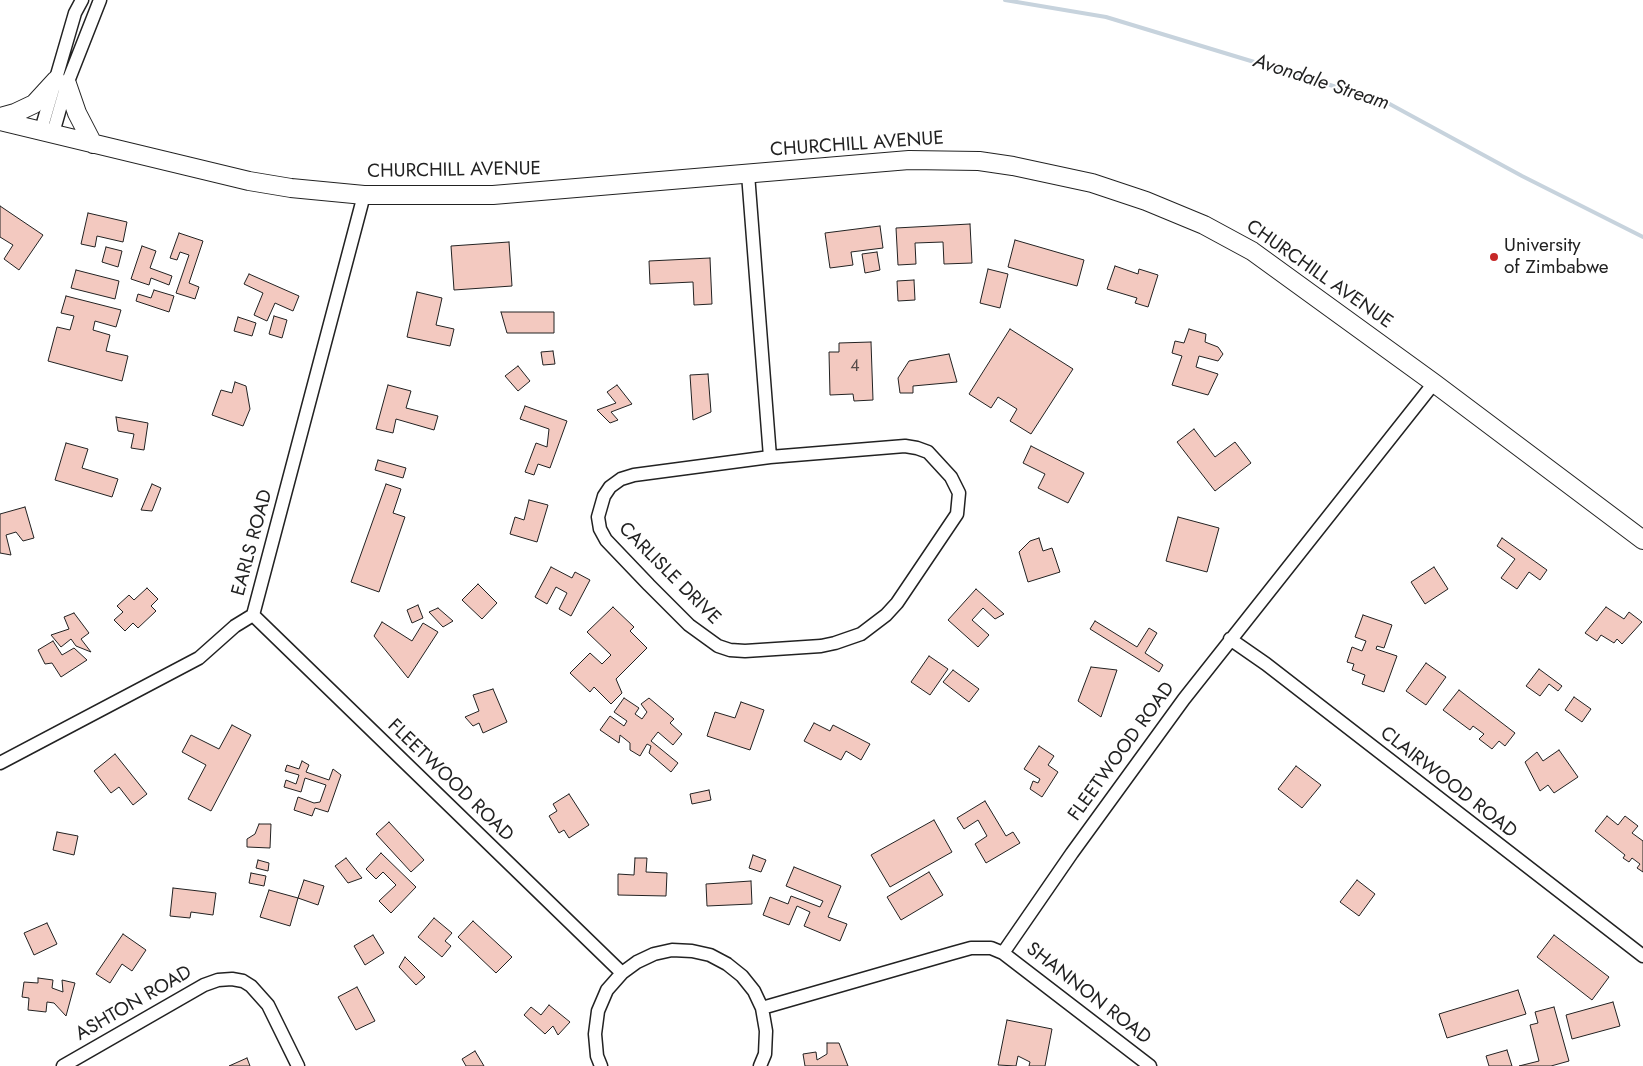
<!DOCTYPE html>
<style>
body{margin:0}
canvas{display:block;background:#fff}
</style>
<canvas width="1643" height="1066"></canvas>
<script>
const context = document.querySelector('canvas').getContext('2d');
context.lineJoin = 'round';
const toPath = rows => new Path2D(rows.map(r => 'M' + r).join(''));
function stroke(path, color, width, dash) { context.strokeStyle = color; context.lineWidth = width; context.lineCap = dash ? 'butt' : 'round'; context.setLineDash(dash || []); context.stroke(path); }
function paint(path, color) { context.fillStyle = color; context.fill(path, 'evenodd'); }
function write(font, color, halo, rows, align = 'center') {
  context.font = font + ' Jost,sans-serif'; context.lineWidth = 4; context.setLineDash([]); context.textBaseline = 'middle'; context.strokeStyle = halo; context.fillStyle = color; for (const [text, x, y, turn = 0] of rows) {
    context.save(); context.translate(x, y); context.rotate((+turn || 0) * Math.PI / 180); context.textAlign = isNaN(turn) ? turn : align; if (halo) context.strokeText(text, 0, 0); context.fillText(text, 0, 0); context.restore();
  }
}
const stream = toPath([
 [1005,0,1106,17,1386,102,1522,176,1643,237]
]);
const building = toPath([
 [0,206,43,235,19,270,4,259,13,245,0,237,0,206],
 [88,213,127,222,123,242,97,236,95,247,81,244,88,213],
 [970,224,972,263,944,264,943,242,915,243,916,264,898,265,896,228,970,224],
 [880,226,883,248,851,252,853,265,830,268,825,233,880,226],
 [179,233,203,241,189,283,199,287,195,299,176,293,189,255,180,252,177,260,170,258,179,233],
 [1015,240,1084,260,1077,286,1008,267,1015,240],
 [509,242,512,286,454,290,451,246,509,242],
 [142,246,156,251,150,268,172,276,169,285,151,278,149,285,131,279,142,246],
 [106,247,122,251,118,267,102,262,106,247],
 [877,252,880,270,865,273,862,254,877,252],
 [710,258,712,304,694,305,693,282,650,284,649,261,710,258],
 [1115,266,1138,274,1139,269,1158,275,1148,307,1135,303,1137,298,1107,289,1115,266],
 [988,269,1008,274,1000,308,980,303,988,269],
 [76,270,119,281,115,299,71,288,76,270],
 [249,274,299,296,293,311,275,303,267,321,254,315,263,293,244,284,249,274],
 [914,280,915,300,898,301,897,281,914,280],
 [154,290,174,296,169,312,136,301,138,294,151,298,154,290],
 [417,292,442,298,436,325,454,329,450,346,407,337,417,292],
 [66,296,121,310,116,327,95,321,93,330,110,335,106,351,128,356,122,381,48,361,57,327,70,330,74,316,61,313,66,296],
 [501,312,554,312,554,333,507,333,501,312],
 [274,316,287,320,282,338,269,334,274,316],
 [238,317,256,323,252,336,234,331,238,317],
 [1010,329,1073,369,1031,434,1010,421,1017,409,998,397,991,408,969,394,1010,329],
 [1189,329,1206,334,1205,342,1218,347,1223,354,1218,361,1199,356,1196,367,1218,374,1208,395,1172,385,1182,356,1172,353,1175,341,1184,343,1189,329],
 [871,342,873,400,854,401,853,394,830,395,829,352,839,352,839,343,871,342],
 [553,351,555,364,543,365,541,352,553,351],
 [949,354,957,382,913,386,913,393,900,393,898,378,909,361,949,354],
 [518,366,530,381,518,391,505,376,518,366],
 [708,374,711,412,693,420,690,375,708,374],
 [235,382,246,386,250,409,243,426,212,415,221,390,232,393,235,382],
 [388,385,411,391,406,408,438,416,434,430,396,419,393,433,376,429,388,385],
 [617,385,632,404,611,412,618,420,610,423,597,410,616,403,607,392,617,385],
 [525,406,567,421,550,468,538,464,534,475,525,472,536,443,547,447,549,429,520,419,525,406],
 [116,417,148,423,144,450,131,448,134,434,118,431,116,417],
 [1194,429,1215,457,1235,442,1251,463,1215,491,1177,442,1194,429],
 [66,443,88,449,82,468,118,479,112,497,55,480,66,443],
 [1031,446,1084,473,1068,503,1038,488,1045,474,1023,463,1031,446],
 [378,460,406,468,403,478,375,470,378,460],
 [152,484,161,488,152,511,141,510,152,484],
 [386,484,401,489,393,513,405,517,379,592,351,582,386,484],
 [529,500,548,505,537,542,510,534,515,517,524,520,529,500],
 [25,507,34,538,23,541,16,532,6,535,11,555,0,553,0,514,25,507],
 [1178,517,1219,528,1207,572,1166,561,1178,517],
 [1039,538,1043,551,1052,548,1060,572,1028,582,1019,552,1030,541,1039,538],
 [1502,538,1547,570,1540,580,1529,572,1517,589,1501,578,1515,559,1497,546,1502,538],
 [551,567,572,578,575,572,590,580,571,616,559,609,567,593,556,587,547,604,535,597,551,567],
 [1434,567,1448,589,1425,604,1411,582,1434,567],
 [478,584,497,603,482,619,462,600,478,584],
 [147,588,158,599,151,606,156,611,138,628,133,623,125,631,114,620,123,612,117,606,129,595,134,600,147,588],
 [976,589,1004,614,995,619,983,608,972,620,989,635,978,647,948,620,976,589],
 [418,605,423,618,412,623,407,610,418,605],
 [613,607,634,627,630,631,647,648,616,679,622,693,611,704,594,687,590,692,570,673,590,653,602,664,611,655,587,632,613,607],
 [1606,607,1624,619,1629,612,1642,622,1622,644,1617,639,1614,643,1601,635,1597,641,1585,633,1606,607],
 [438,608,453,621,443,627,429,612,438,608],
 [74,613,89,633,81,639,91,652,76,646,71,639,61,647,51,635,69,629,64,617,74,613],
 [1363,615,1392,625,1384,648,1377,646,1376,649,1397,656,1384,692,1362,684,1365,675,1352,670,1354,664,1347,662,1352,647,1362,651,1366,641,1355,637,1363,615],
 [1095,621,1137,647,1149,628,1157,633,1145,653,1163,665,1159,672,1090,629,1095,621],
 [382,622,412,641,423,623,438,632,408,678,374,636,382,622],
 [53,641,62,655,74,648,87,660,61,677,52,663,45,664,38,650,53,641],
 [929,656,948,669,930,695,911,682,929,656],
 [1426,663,1446,677,1426,705,1406,691,1426,663],
 [1091,667,1117,670,1101,717,1078,701,1091,667],
 [1539,669,1562,686,1558,691,1549,684,1540,696,1526,686,1539,669],
 [953,670,979,689,969,702,943,682,953,670],
 [493,689,507,722,483,733,479,723,473,726,465,717,479,711,473,695,493,689],
 [1459,690,1515,733,1505,746,1499,741,1492,749,1479,739,1484,734,1473,726,1470,730,1443,710,1459,690],
 [1574,697,1591,709,1582,722,1565,710,1574,697],
 [624,698,639,708,635,714,642,719,647,712,641,704,649,698,674,719,670,723,682,734,673,745,658,732,651,741,678,763,671,772,649,753,651,746,647,744,640,756,630,750,630,743,620,735,619,743,600,730,610,716,624,726,627,721,614,712,624,698],
 [741,702,764,710,750,750,707,736,715,712,735,718,741,702],
 [814,723,830,731,833,725,870,744,861,760,846,751,841,760,804,741,814,723],
 [232,725,251,735,211,811,188,799,206,765,182,752,191,735,219,749,232,725],
 [1039,746,1054,756,1048,765,1058,772,1042,797,1030,789,1033,781,1038,783,1040,779,1024,769,1039,746],
 [1559,750,1578,777,1554,793,1548,785,1540,791,1525,762,1537,752,1543,761,1559,750],
 [115,754,147,794,133,805,119,787,111,793,94,771,115,754],
 [302,761,309,765,306,772,329,780,333,769,341,775,328,812,315,808,312,816,294,810,298,797,314,803,320,802,326,785,305,778,301,792,284,787,286,780,296,784,299,775,285,771,287,765,299,769,302,761],
 [1296,766,1321,785,1302,808,1278,789,1296,766],
 [709,790,711,800,692,804,690,794,709,790],
 [569,794,589,825,569,838,564,830,559,833,549,816,557,811,553,804,569,794],
 [985,801,1006,836,1013,832,1020,843,986,863,975,844,987,836,978,820,964,829,957,818,985,801],
 [1607,816,1618,825,1625,816,1638,826,1632,833,1643,841,1643,872,1637,868,1640,864,1632,858,1629,862,1623,858,1625,855,1595,831,1607,816],
 [934,820,952,852,890,887,871,855,934,820],
 [389,822,424,860,411,872,376,834,389,822],
 [259,824,271,824,270,848,247,847,247,839,255,834,259,824],
 [57,832,78,836,74,855,53,850,57,832],
 [381,853,416,887,391,913,379,901,396,885,383,872,376,879,366,869,381,853],
 [753,855,766,860,761,872,749,868,753,855],
 [346,858,362,878,348,883,335,866,346,858],
 [635,858,647,858,646,872,667,873,666,896,618,895,618,874,634,875,635,858],
 [258,860,269,863,268,871,256,868,258,860],
 [794,867,841,886,828,917,847,924,840,941,804,926,810,912,797,906,789,925,763,915,770,897,788,904,791,896,820,907,823,901,786,886,794,867],
 [929,872,943,895,901,920,887,897,929,872],
 [251,873,266,876,264,886,249,883,251,873],
 [304,880,324,886,318,905,298,898,304,880],
 [1357,880,1375,894,1359,916,1340,902,1357,880],
 [751,881,752,904,707,906,706,884,751,881],
 [173,888,216,893,213,915,191,912,190,918,170,916,173,888],
 [269,890,298,898,290,926,260,917,269,890],
 [434,918,452,933,445,941,451,946,442,957,418,937,434,918],
 [473,921,512,957,496,973,458,937,473,921],
 [47,923,57,944,34,955,24,933,47,923],
 [123,934,146,950,132,971,122,964,110,983,96,974,123,934],
 [373,935,384,953,365,965,354,946,373,935],
 [1554,935,1609,977,1592,1000,1537,957,1554,935],
 [405,957,425,977,416,985,399,967,405,957],
 [38,978,53,980,52,988,63,992,62,980,75,983,66,1016,54,1003,47,1002,46,1012,28,1010,29,998,22,997,24,982,38,983,38,978],
 [357,987,375,1021,356,1030,338,997,357,987],
 [1518,990,1526,1014,1447,1038,1439,1014,1518,990],
 [1613,1002,1620,1026,1572,1039,1566,1015,1613,1002],
 [549,1005,570,1022,558,1035,553,1026,545,1034,524,1015,531,1007,541,1015,549,1005],
 [1554,1007,1569,1061,1551,1066,1519,1066,1539,1061,1530,1025,1538,1023,1535,1012,1554,1007],
 [1007,1020,1052,1029,1045,1066,1029,1066,1030,1062,1018,1056,1016,1066,998,1065,1007,1020],
 [827,1043,839,1043,848,1066,805,1066,803,1054,816,1052,817,1060,827,1054,827,1043],
 [1507,1050,1512,1066,1489,1066,1486,1056,1507,1050],
 [475,1051,484,1066,466,1066,462,1059,475,1051],
 [247,1058,250,1066,229,1066,247,1058]
]);
const minor = toPath([
 [41,130,75,13,82,0],
 [53,133,67,84,100,0],
 [748,174,770,457],
 [905,446,917,448,928,452,951,477,959,493,957,514,897,603,886,615,861,634,835,643,821,646,745,651,730,650,718,646,689,625,649,585,606,540,600,529,598,517,604,496,610,487,621,479,634,475,770,457,905,446],
 [253,615,622,973],
 [1230,639,1266,664,1643,956],
 [0,763,199,658,235,626,253,615,364,195],
 [1003,953,1150,1066],
 [762,1008,953,953,971,948,991,948,1003,953,1072,853,1184,699,1434,383],
 [63,1066,204,985,218,980,232,979,243,981,251,986,268,1005,298,1066],
 [601,1066,597,1056,595,1034,598,1011,607,990,622,973,637,962,654,954,672,950,692,951,710,955,727,964,742,976,754,991,762,1008,766,1031,765,1054,760,1066]
]);
const secondary = toPath([
 [67,84,77,113,93,144],
 [0,117,15,113,34,104,56,80],
 [0,121,249,181,291,188,364,195,493,195,909,160,979,161,1013,166,1092,183,1146,201,1204,225,1252,251,1434,383,1643,540]
]);
const markers = [
 [1494,257,5,"#c62828"]
];
const numberNames = [
 ["4",855,367]
];
const streetNames = [
 ["CHURCHILL AVENUE",857,145,-4],
 ["CHURCHILL AVENUE",454,171,-1],
 ["CHURCHILL AVENUE",1319,275,35],
 ["EARLS ROAD",253,543,-75],
 ["CARLISLE DRIVE",669,574,45],
 ["FLEETWOOD ROAD",1122,752,-54],
 ["FLEETWOOD ROAD",450,781,44],
 ["CLAIRWOOD ROAD",1448,783,38],
 ["SHANNON ROAD",1088,994,38],
 ["ASHTON ROAD",134,1004,-30]
];
const poiNames = [
 ["University",1504,246],
 ["of Zimbabwe",1504,268]
];
const waterNames = [
 ["Avondale Stream",1321,83,18]
];
stroke(stream, '#c7d3dd', 4);
paint(building, '#f3c9c0');
stroke(building, '#222', 1);
stroke(minor, '#222', 15);
stroke(secondary, '#222', 20);
stroke(minor, '#fff', 12);
stroke(secondary, '#fff', 18);
for (const [x, y, r, color] of markers) { const dot = new Path2D(); dot.arc(x, y, r, 0, 2 * Math.PI); context.fillStyle = color; context.fill(dot); stroke(dot, '#fff', 2); }
write('16px', '#564c4a', null, numberNames);
write('19px', '#222', '#fff', streetNames);
write('19px', '#222', '#fff', poiNames, 'left');
write('italic 20px', '#222', '#fff', waterNames);
</script>
